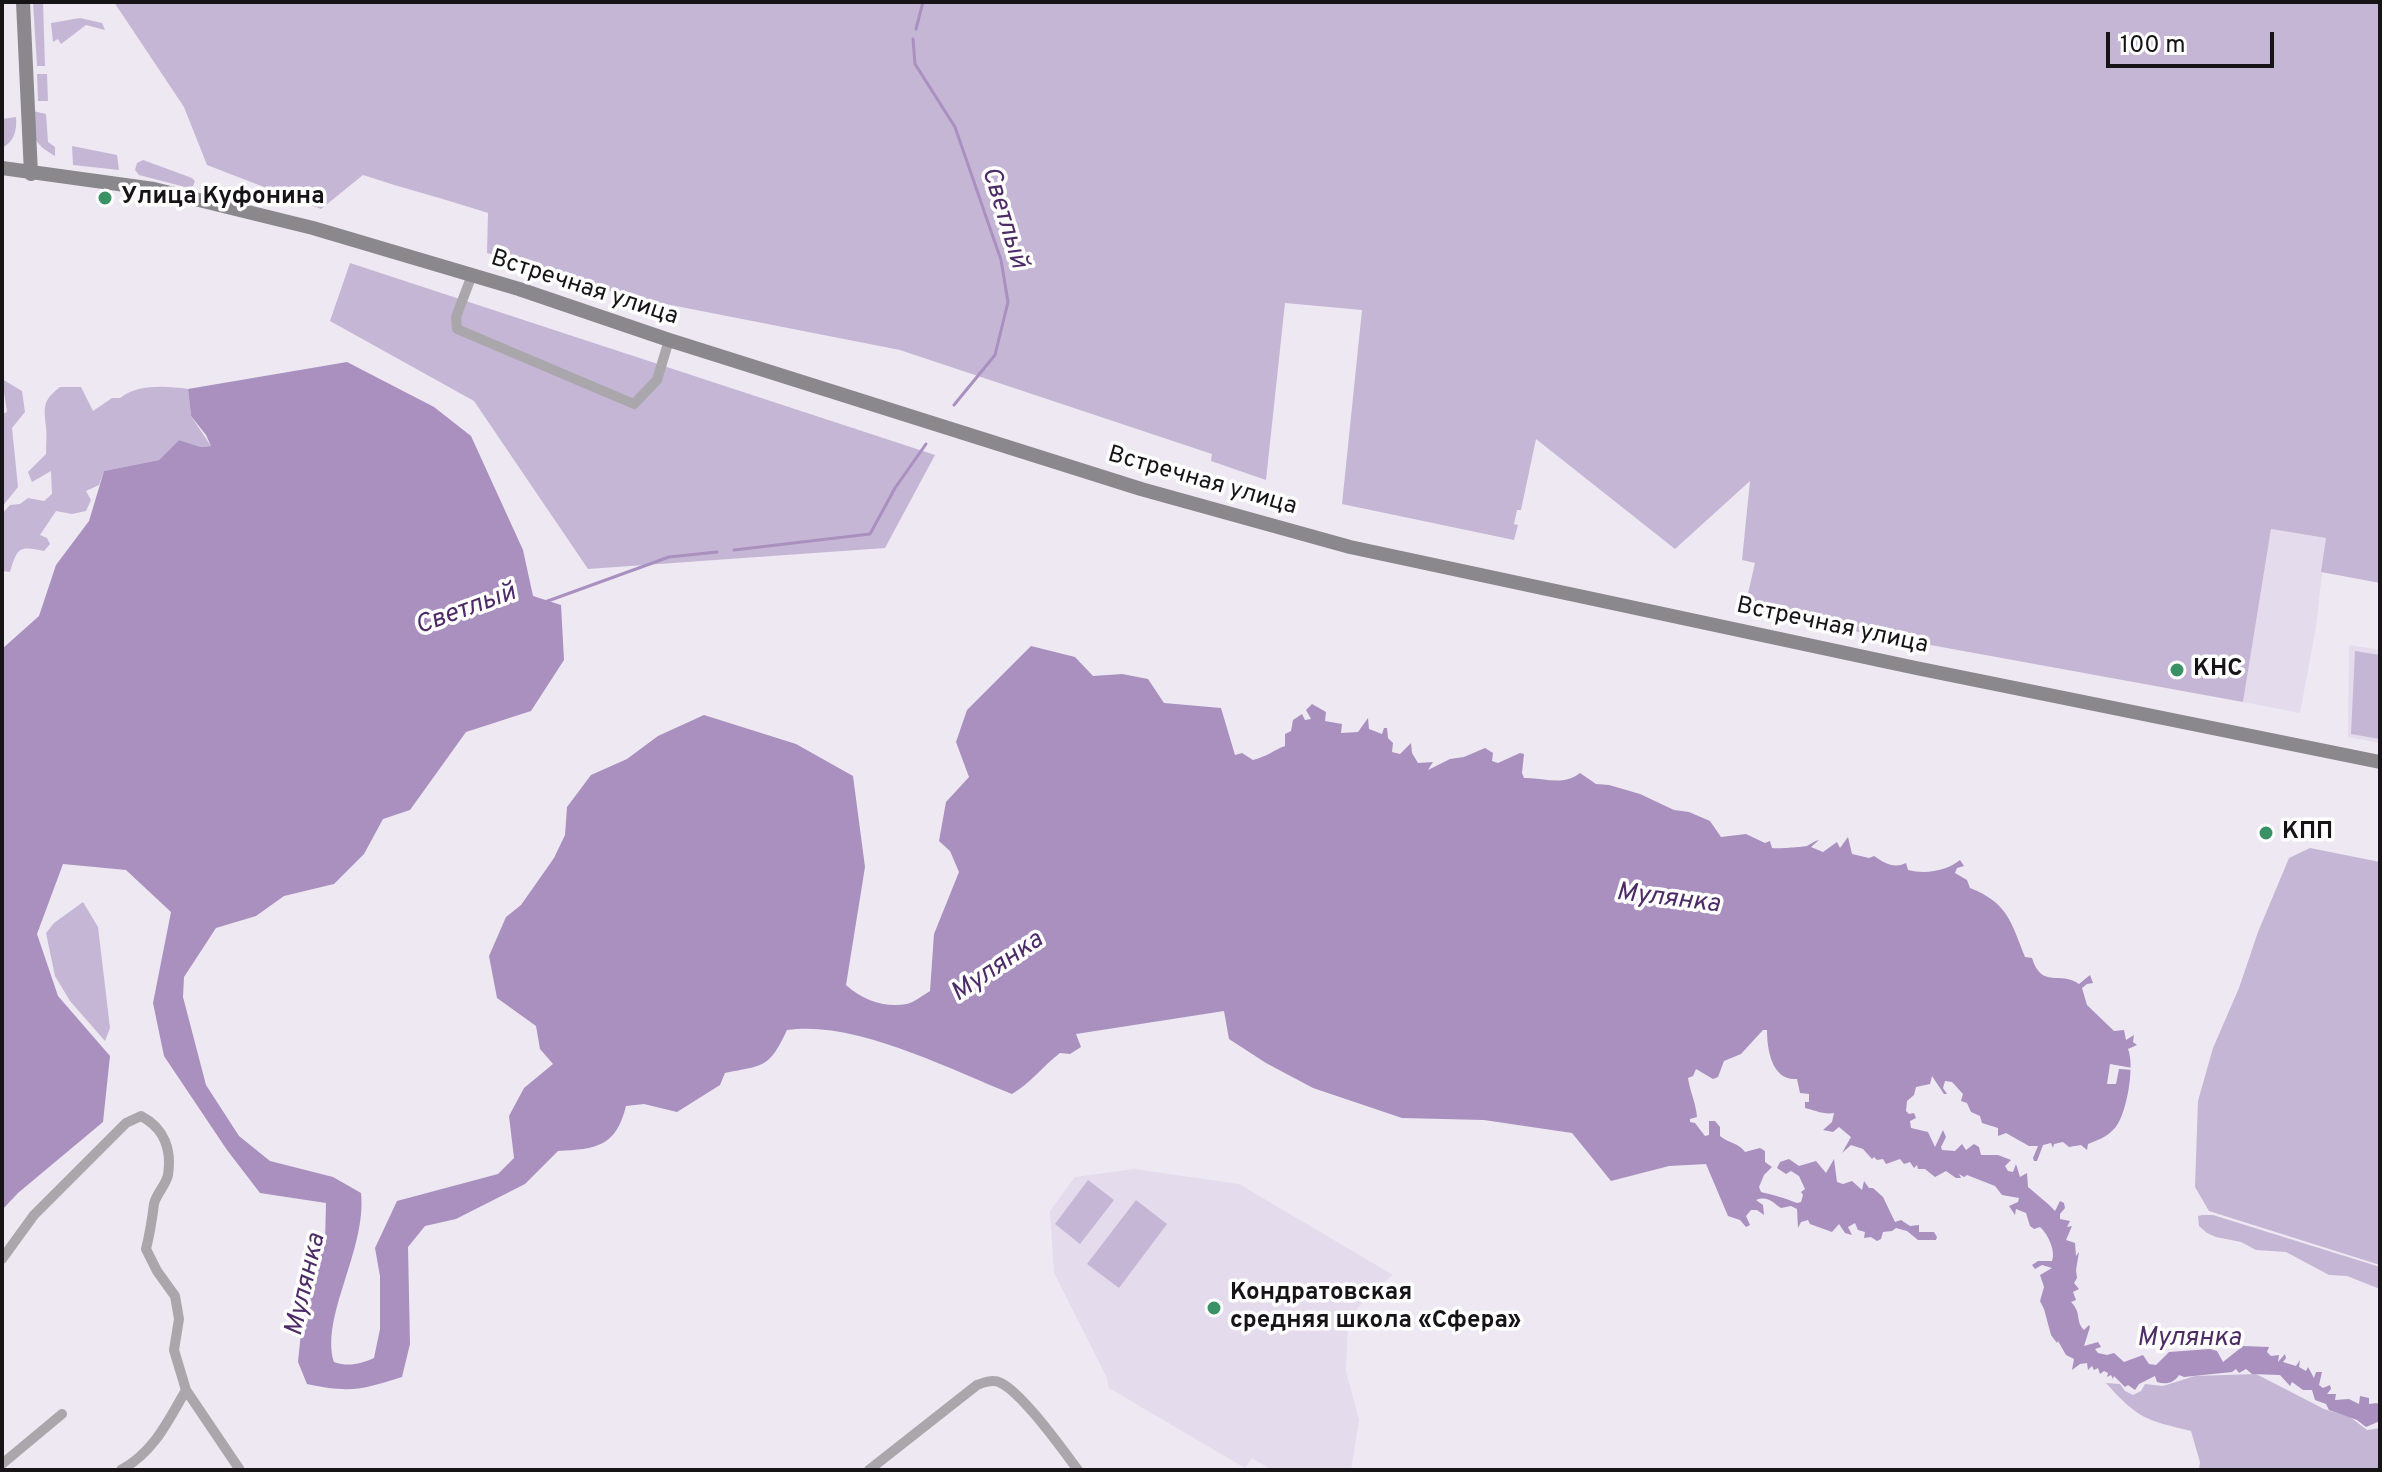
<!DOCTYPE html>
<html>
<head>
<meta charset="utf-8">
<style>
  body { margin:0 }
  #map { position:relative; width:2382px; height:1472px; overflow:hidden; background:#ede8f2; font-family:Overpass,sans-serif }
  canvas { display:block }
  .frame { position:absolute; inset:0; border:4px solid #161417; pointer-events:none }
  .scale { position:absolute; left:2106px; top:32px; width:168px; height:36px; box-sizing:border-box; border:4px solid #161417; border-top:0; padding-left:10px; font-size:24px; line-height:28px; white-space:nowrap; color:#161417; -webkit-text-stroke:6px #fff; paint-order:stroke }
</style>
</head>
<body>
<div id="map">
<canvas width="2382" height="1472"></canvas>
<div class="frame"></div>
<div class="scale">100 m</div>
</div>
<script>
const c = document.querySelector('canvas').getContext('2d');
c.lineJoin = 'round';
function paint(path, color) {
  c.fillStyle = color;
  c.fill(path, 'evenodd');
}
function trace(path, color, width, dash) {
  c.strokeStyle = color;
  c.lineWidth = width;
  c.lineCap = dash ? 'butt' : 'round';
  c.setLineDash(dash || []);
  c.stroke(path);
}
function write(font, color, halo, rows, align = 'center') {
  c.font = font + ' Overpass,sans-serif';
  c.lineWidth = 7;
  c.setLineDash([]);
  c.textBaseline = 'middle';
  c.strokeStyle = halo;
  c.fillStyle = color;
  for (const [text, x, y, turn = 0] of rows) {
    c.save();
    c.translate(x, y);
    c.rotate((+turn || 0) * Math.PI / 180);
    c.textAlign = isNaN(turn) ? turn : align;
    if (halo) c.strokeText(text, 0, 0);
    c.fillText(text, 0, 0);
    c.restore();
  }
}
const built = new Path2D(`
  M 2271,529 L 2326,538 L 2316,627 L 2300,713 L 2243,702 Z
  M 2349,645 L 2380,650 L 2380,743 L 2348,737 Z
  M 1134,1169 L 1239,1184 L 1393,1275 L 1367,1296 L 1348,1321 L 1346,1371 L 1359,1420 L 1351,1470 L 1272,1470 L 1252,1458 L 1245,1468 L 1109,1388 L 1107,1378 L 1054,1273 L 1050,1211 L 1075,1177 Z`);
const green = new Path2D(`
  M 33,2 L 43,2 L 45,66 L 37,66 Z
  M 114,2 L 2380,2 L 2380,583 L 2321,572 L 2326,538 L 2271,529 L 2243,702 L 1744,611 L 1755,563 L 1742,560 L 1750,481 L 1675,549 L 1536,439 L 1521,510 L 1517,510 L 1514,524 L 1518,525 L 1514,540 L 1342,504 L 1362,310 L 1285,303 L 1266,480 L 1211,461 L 1212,454 L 900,350 L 625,296 L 487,253 L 488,213 C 446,199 405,189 363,175 L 321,209 L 207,165 L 184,107 Z
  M 80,18 L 102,23 L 105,30 L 86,25 L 61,44 L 58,39 L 53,42 L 51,23 Z
  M 37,74 L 47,74 L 48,101 L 38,101 Z
  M 33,111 L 46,114 L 48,142 L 55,147 L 55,156 C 31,142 34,137 33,111 Z
  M 16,117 C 17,131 14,142 2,148 L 2,119 Z
  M 72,146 L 117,155 L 119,170 L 73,165 Z
  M 143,160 L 192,178 L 195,181 L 193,186 L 189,188 L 139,175 L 135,170 L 137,163 Z
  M 350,263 L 935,455 L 885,548 L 588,569 L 474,401 L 330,321 Z
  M 2,379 L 22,391 L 25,412 L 12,428 L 18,487 L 2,507 L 2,414 L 7,412 Z
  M 60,387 L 81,387 L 93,411 L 112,398 L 120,398 C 138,384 166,386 188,389 L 191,416 L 211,446 L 201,447 L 179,440 L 159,460 L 104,471 L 99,485 L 86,491 L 91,500 L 86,511 L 72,514 L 56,511 L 40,535 L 47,538 L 50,544 L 44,551 C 18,545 17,549 10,572 L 2,571 L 2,514 L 10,505 L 20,504 L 28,498 L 44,501 L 52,494 L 51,471 L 32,482 L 28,472 L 46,454 C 46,445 47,436 46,427 C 44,407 42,401 60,387 Z
  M 2355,651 L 2380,655 L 2380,739 L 2351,734 Z
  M 2310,848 L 2380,862 L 2380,1265 L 2209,1211 L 2195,1187 L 2198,1101 L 2213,1048 L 2239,988 L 2258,932 L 2289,858 Z
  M 83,902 L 98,927 L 110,1028 L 105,1041 L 70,1001 L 55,976 L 46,933 L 54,923 Z
  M 1088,1180 L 1114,1200 L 1080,1244 L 1055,1224 Z
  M 1136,1200 L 1167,1224 L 1119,1288 L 1087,1264 Z
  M 2202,1215 L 2213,1215 L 2380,1267 L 2380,1289 L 2347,1276 L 2329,1275 L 2286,1252 L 2256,1250 L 2241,1242 L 2216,1237 L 2207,1233 L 2199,1226 L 2198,1216 Z
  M 2256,1374 L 2324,1409 L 2350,1417 L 2367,1430 L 2380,1428 L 2380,1470 L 2199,1470 L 2200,1462 L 2191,1431 C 2146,1420 2138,1419 2106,1383 L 2120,1384 L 2125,1391 L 2133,1395 L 2141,1391 L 2145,1384 L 2163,1386 L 2195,1376 Z`);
const water = new Path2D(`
  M 347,362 L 434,407 L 471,436 L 523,550 L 533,596 L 561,605 L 564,660 L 531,711 L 466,732 L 410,810 L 383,819 L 364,854 L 334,884 L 284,896 L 256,916 L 216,928 L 184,977 L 183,997 L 206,1085 L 239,1136 L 270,1161 L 333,1177 L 361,1193 C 367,1249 320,1317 334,1362 C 349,1367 360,1364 374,1358 L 380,1329 L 380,1276 L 375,1248 L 397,1201 L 498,1174 L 514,1158 L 509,1116 L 524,1088 L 553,1064 L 540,1049 L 536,1026 L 497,998 L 489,956 L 506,917 L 521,905 L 554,858 L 565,835 L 567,807 L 591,775 L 627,759 L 658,736 L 704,715 L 796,744 L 853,776 L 865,867 L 846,985 C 862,1000 885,1008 907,1004 C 915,1002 923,995 930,991 L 934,934 L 959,872 L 950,851 L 939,841 L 946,802 L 969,777 L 956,742 L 967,710 L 1031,646 L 1075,657 L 1093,676 L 1122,674 L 1148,679 L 1164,703 L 1221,708 L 1235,755 L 1242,753 L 1253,760 C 1268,756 1272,751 1285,746 L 1285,734 L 1291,731 L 1293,720 L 1302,714 L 1305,720 L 1311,719 L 1306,710 L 1312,704 L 1326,712 L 1325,721 L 1342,724 L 1341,733 L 1358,732 L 1368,718 L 1369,729 L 1382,734 L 1384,728 L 1387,728 L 1388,738 L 1393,743 L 1392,752 L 1400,754 L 1411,743 L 1412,753 L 1418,763 L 1433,762 L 1428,770 L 1450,759 L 1464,757 L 1485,748 L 1493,753 L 1492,761 L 1498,763 L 1520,753 L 1524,754 L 1522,773 L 1524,778 C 1543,777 1562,787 1580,773 L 1596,784 L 1609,785 L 1640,794 L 1674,810 L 1689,812 L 1710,821 L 1721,837 L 1746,834 L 1765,843 L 1770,841 L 1772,848 C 1776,849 1802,847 1807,846 C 1811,844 1814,841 1819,840 L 1811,847 L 1823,852 L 1837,842 L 1840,848 L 1848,837 L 1852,854 L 1869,858 L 1874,856 C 1884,863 1894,869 1906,863 L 1908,870 C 1927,875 1948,870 1960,860 L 1964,866 L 1957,868 L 1955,873 L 1967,880 L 1970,888 C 2008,903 2011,922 2025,957 L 2032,958 C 2042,990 2060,970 2079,984 L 2090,975 L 2093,983 L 2087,984 L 2082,988 L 2087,1005 L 2114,1031 L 2124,1030 L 2126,1040 L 2134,1035 L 2133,1042 L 2137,1045 L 2128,1049 C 2135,1065 2127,1114 2115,1128 C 2107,1137 2098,1140 2088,1144 L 2087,1150 L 2081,1145 L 2069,1147 L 2063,1142 L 2054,1144 L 2053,1148 L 2051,1143 L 2043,1145 L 2037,1161 L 2034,1161 L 2033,1158 L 2038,1146 L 2029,1146 L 2006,1133 L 1998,1136 L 1998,1128 L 1982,1123 L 1980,1116 L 1971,1112 L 1967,1103 L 1961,1101 L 1963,1094 L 1952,1082 L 1945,1081 L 1943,1088 L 1947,1094 L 1944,1094 L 1932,1076 L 1930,1084 L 1916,1087 L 1914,1095 L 1907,1101 L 1906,1111 L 1909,1114 L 1914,1113 L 1916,1118 L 1910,1121 L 1911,1128 L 1928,1132 L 1935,1147 L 1943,1130 L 1946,1137 L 1941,1147 L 1942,1150 L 1955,1151 L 1962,1144 L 1966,1150 L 1974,1144 L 1979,1147 L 1981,1155 L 1998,1155 L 2011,1160 L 2005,1166 L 2008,1171 L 2013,1172 L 2016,1164 L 2020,1177 L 2027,1173 L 2028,1187 C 2037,1195 2047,1202 2055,1211 L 2060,1201 L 2064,1203 L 2065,1208 L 2060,1214 L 2060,1219 L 2070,1221 L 2067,1227 L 2072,1226 L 2066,1240 L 2075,1243 L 2076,1256 L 2079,1252 L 2076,1270 L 2077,1278 L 2074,1283 L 2079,1289 L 2073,1292 L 2076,1300 L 2071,1302 C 2082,1313 2075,1321 2084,1330 L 2089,1325 L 2090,1327 L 2084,1346 L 2098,1342 L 2101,1347 L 2095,1349 L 2098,1353 L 2107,1355 L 2114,1353 L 2124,1362 L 2143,1355 L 2149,1364 L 2156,1365 L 2169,1352 L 2210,1349 L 2217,1351 L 2223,1362 L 2243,1346 L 2269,1347 L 2267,1352 L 2271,1356 L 2279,1355 L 2278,1362 L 2285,1354 L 2286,1358 L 2283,1362 L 2296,1366 L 2300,1360 L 2299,1367 L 2306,1371 L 2308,1367 L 2314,1378 L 2316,1372 L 2322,1372 L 2319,1385 L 2323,1388 L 2330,1385 L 2331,1389 L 2327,1394 L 2336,1394 L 2335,1400 L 2349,1399 L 2359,1404 L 2360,1396 L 2369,1398 L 2369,1404 L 2377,1403 L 2380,1406 L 2380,1421 L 2366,1427 L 2357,1420 L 2329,1410 L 2326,1404 L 2315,1400 L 2312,1390 L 2303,1390 L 2292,1382 L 2290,1386 L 2280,1375 L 2252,1374 L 2246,1369 L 2239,1373 L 2236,1369 L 2232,1372 L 2184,1377 L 2179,1375 C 2174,1383 2166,1385 2157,1382 L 2155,1376 L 2139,1384 L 2135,1390 L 2128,1385 L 2125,1387 L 2114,1376 L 2113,1379 L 2111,1375 L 2107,1377 L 2108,1373 L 2104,1371 L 2100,1374 L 2098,1368 L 2094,1370 L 2092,1366 L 2088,1370 L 2087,1363 L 2080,1364 L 2072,1370 L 2074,1359 L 2066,1355 L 2058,1341 L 2057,1343 L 2051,1335 L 2044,1309 L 2040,1301 L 2044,1287 L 2040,1275 L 2052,1268 L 2042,1265 L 2035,1269 L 2032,1265 L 2038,1261 L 2052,1261 C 2056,1251 2048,1234 2040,1227 L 2034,1229 L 2030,1226 L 2026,1213 L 2016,1209 L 2015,1215 L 2009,1206 L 2018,1202 L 2019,1198 L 2002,1195 L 1995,1186 L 1967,1175 L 1964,1177 L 1959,1174 L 1961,1178 L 1956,1178 L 1946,1171 L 1935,1177 L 1925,1169 L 1918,1169 L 1917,1165 L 1914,1168 L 1910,1162 L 1904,1164 L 1900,1159 L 1886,1164 L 1883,1159 L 1877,1160 L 1874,1157 L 1872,1159 L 1863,1149 L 1851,1145 L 1842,1153 L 1851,1137 L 1839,1127 L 1833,1132 L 1823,1130 L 1832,1122 L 1834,1113 C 1824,1115 1814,1110 1805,1108 L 1805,1102 L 1809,1102 L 1809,1094 L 1800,1093 L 1797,1079 C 1772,1081 1767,1050 1767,1030 L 1763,1030 L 1741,1054 L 1724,1061 L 1718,1077 L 1713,1079 L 1696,1069 L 1693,1076 L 1688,1078 C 1690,1092 1696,1103 1697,1117 L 1690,1119 L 1690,1122 L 1695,1123 L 1705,1136 L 1709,1135 L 1709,1121 L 1715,1121 L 1720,1127 L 1720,1136 C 1728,1143 1739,1143 1745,1152 L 1760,1148 L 1765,1151 L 1765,1162 L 1772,1167 L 1764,1175 L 1759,1187 L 1761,1192 C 1774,1195 1784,1198 1797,1203 L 1801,1202 L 1803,1195 L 1801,1192 L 1805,1189 L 1799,1176 L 1791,1171 L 1786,1174 L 1777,1168 L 1780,1162 L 1789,1159 L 1799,1166 L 1816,1161 L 1826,1173 L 1834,1159 L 1837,1182 L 1843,1184 L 1852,1181 L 1862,1190 L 1864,1181 L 1869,1188 L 1873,1188 L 1883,1197 L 1895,1222 L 1901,1220 L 1910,1226 L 1919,1225 L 1919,1232 L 1934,1232 L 1937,1237 L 1936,1240 L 1918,1240 L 1907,1231 L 1896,1228 L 1892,1231 L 1883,1232 L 1881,1239 L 1877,1241 L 1871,1237 L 1864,1238 L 1865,1232 L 1858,1230 L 1855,1223 L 1848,1227 L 1852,1235 L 1845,1233 L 1839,1224 L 1832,1232 L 1810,1224 L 1808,1220 L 1801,1222 L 1798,1228 L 1797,1209 L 1791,1206 L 1781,1208 C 1773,1203 1768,1195 1756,1200 L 1763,1205 L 1764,1215 L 1757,1210 L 1751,1210 L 1746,1216 L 1750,1225 L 1746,1227 L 1740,1220 L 1728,1216 L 1706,1164 L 1669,1166 L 1611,1181 L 1572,1133 L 1484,1120 L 1402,1118 L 1313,1088 L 1266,1063 L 1229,1039 L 1224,1011 L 1076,1034 L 1081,1047 L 1070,1054 L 1060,1053 C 1043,1066 1031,1083 1012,1094 C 949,1069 855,1020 787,1030 C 769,1068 765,1065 725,1073 L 720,1085 L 677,1112 L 644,1104 L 626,1106 C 616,1147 596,1149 558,1151 L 525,1184 L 456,1219 L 425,1226 L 408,1247 L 410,1344 L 402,1377 C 361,1390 350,1393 307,1384 L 298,1362 L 301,1332 L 309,1284 L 325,1243 L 326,1203 L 260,1193 L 227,1150 L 164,1056 L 153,1003 L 171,912 L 126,870 L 63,864 L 37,934 L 58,996 L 110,1056 L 103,1122 L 18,1193 L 2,1210 L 2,649 L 39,616 L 56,565 L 89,521 L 104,471 L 159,460 L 179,440 L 201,447 L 211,446 L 206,435 L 191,416 L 188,389 Z`);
const pier = new Path2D(`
  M 2110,1064 L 2133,1068 L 2133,1070 L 2119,1069 L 2116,1084 L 2107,1084 Z`);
const stream = new Path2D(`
  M 916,29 L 923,2
  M 913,39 L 915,64 L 955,127 L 1001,260 L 1008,302 L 995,355 L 954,405
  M 734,550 L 870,534 L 895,488 L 926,444
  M 545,602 L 669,557 L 717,552`);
const minor = new Path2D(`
  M 472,275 L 456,317 L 457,329 L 634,404 L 657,380 L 669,340
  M 2,1259 L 34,1215 L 126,1123 L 141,1116 C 164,1128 172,1149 168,1175 C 166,1185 156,1194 154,1204 C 152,1220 150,1233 146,1249 L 157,1271 L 175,1296 L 179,1319 L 174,1350 L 186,1390 L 240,1470
  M 2,1464 L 62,1414
  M 121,1470 C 154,1452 168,1421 186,1390
  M 869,1470 L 977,1385 C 985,1382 993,1379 1001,1383 C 1023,1394 1062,1449 1078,1470`);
const secondary = new Path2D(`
  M 23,2 L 31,174
  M 2,168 L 154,189 L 313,228 L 519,289 L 669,340 L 1141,489 L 1350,547 L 1916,668 L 2380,762`);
const markers = [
  [105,198,8,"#399165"],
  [2177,670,8,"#399165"],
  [2266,833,8,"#399165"],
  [1214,1308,8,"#399165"]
];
const poiNames = [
  ["Улица Куфонина",121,198],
  ["КНС",2193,670],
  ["КПП",2282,833],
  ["Кондратовская",1230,1294],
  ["средняя школа «Сфера»",1230,1322]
];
const streetNames = [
  ["Встречная улица",584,289,18],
  ["Встречная улица",1202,482,16],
  ["Встречная улица",1832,627,12]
];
const waterNames = [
  ["Светлый",1003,218,73],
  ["Светлый",466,611,-20],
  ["Мулянка",1668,900,7],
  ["Мулянка",998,968,-34],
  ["Мулянка",307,1285,-77],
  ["Мулянка",2189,1340]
];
paint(built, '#e4dbec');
paint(green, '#c6b6d5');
paint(water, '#a990bf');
paint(pier, '#ede8f2');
trace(stream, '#a990bf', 3);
trace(minor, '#aaa7ac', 10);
trace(secondary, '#8a878d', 14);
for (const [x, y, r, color] of markers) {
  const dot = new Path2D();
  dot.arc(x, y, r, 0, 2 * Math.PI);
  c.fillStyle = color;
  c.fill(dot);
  trace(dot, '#fff', 3);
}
write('bold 24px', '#161417', '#fff', poiNames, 'left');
write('24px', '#161417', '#fff', streetNames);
write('italic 26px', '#4d2b66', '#fff', waterNames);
</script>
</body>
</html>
